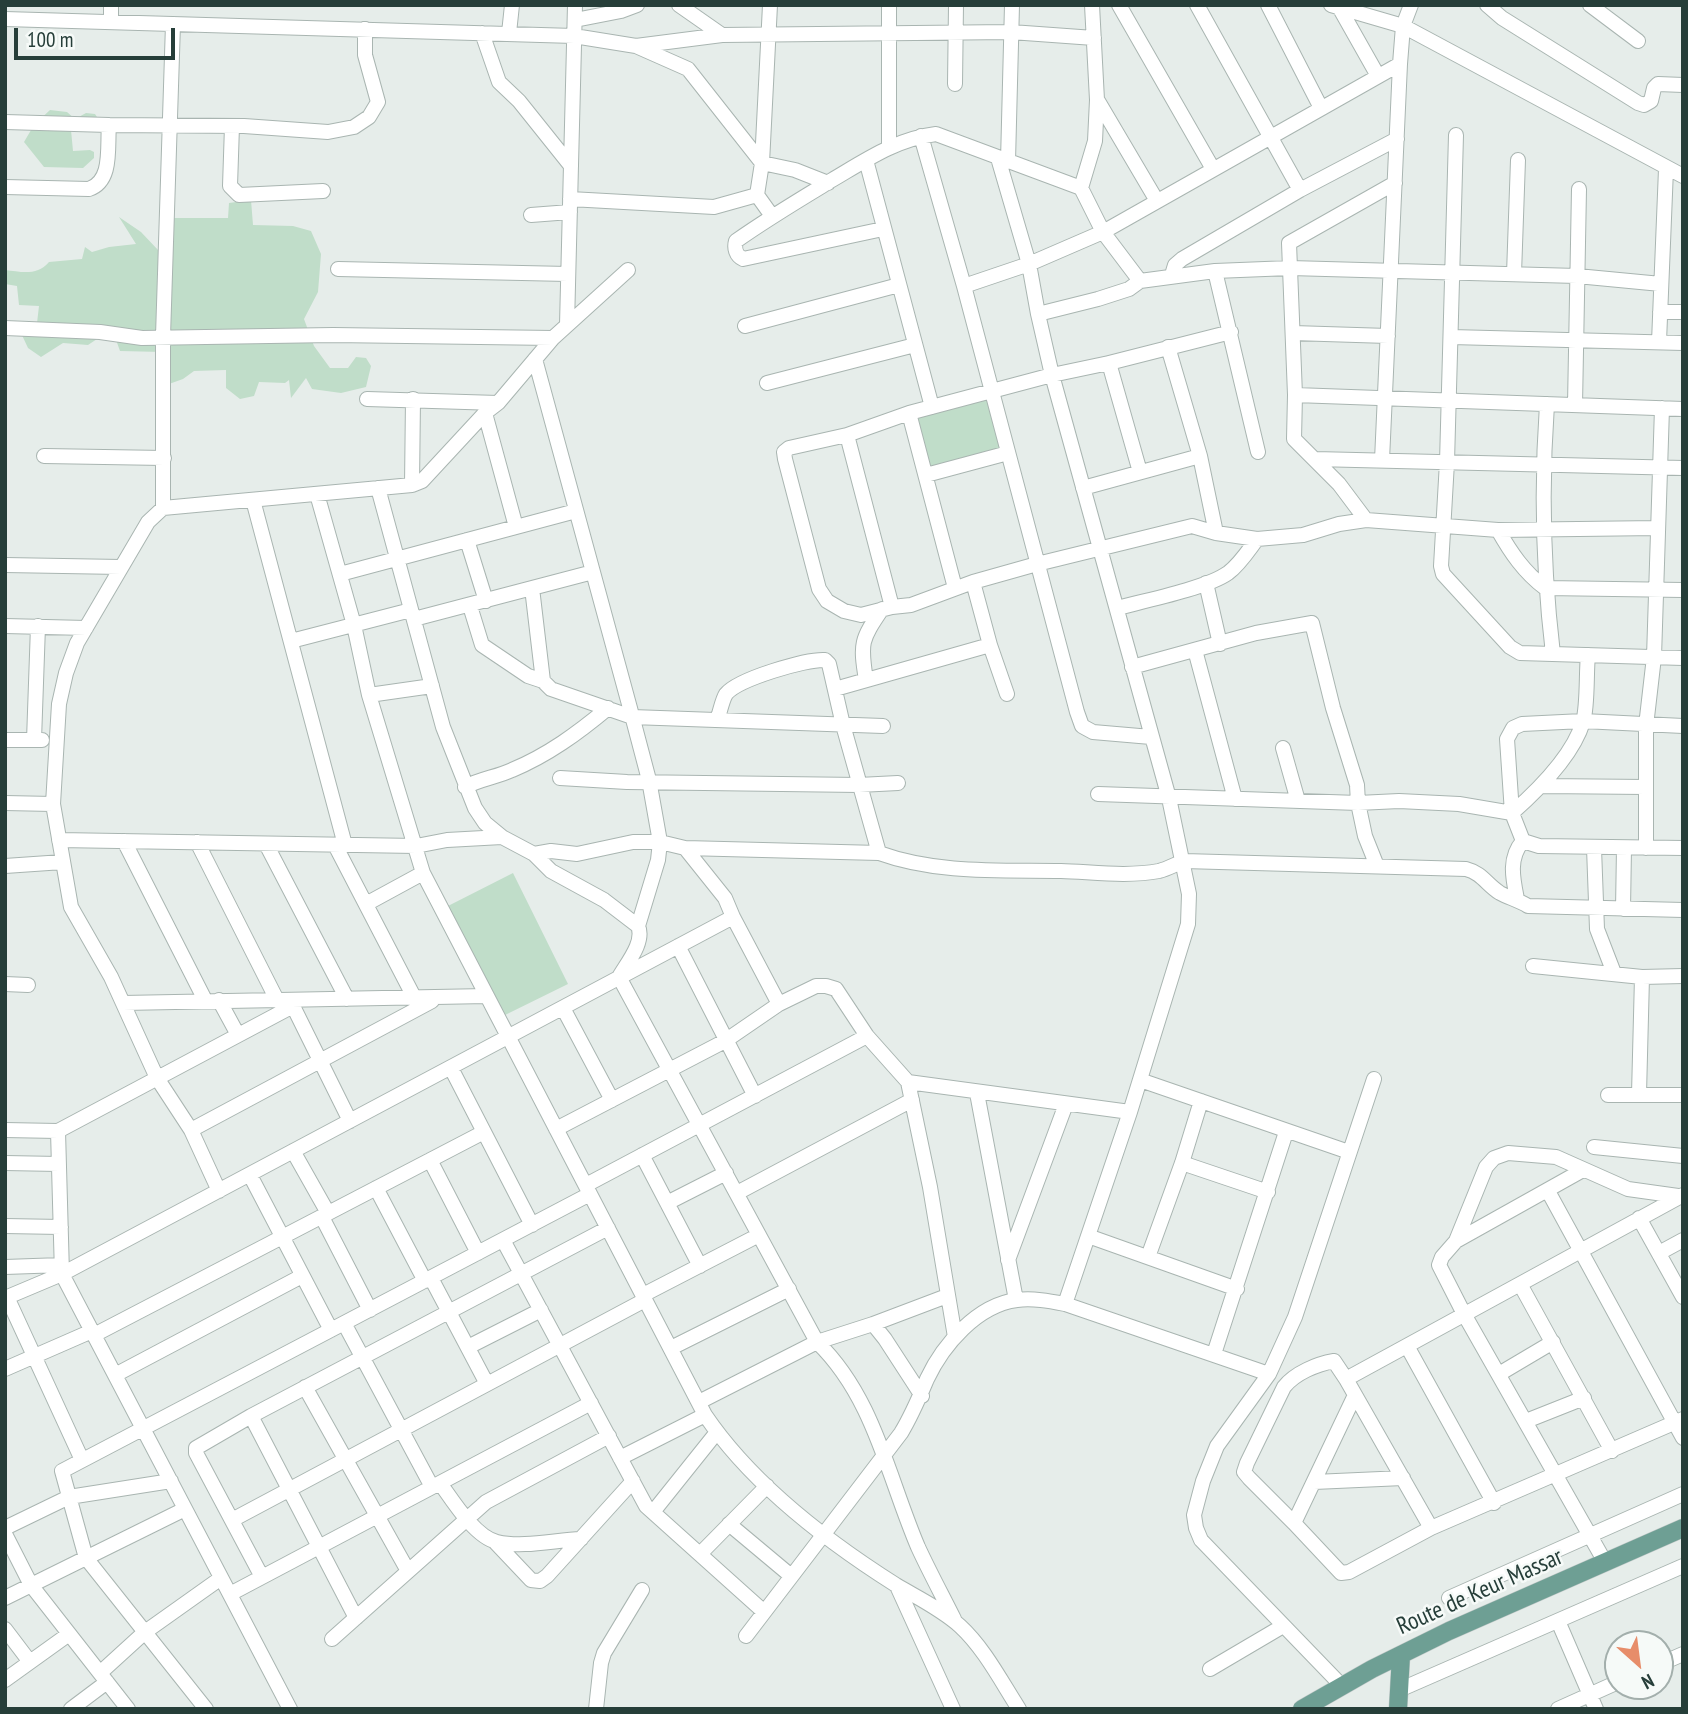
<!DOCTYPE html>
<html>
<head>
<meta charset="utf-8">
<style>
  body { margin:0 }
  #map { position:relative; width:1688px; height:1714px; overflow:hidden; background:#e6edea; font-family:"PT Sans Narrow",sans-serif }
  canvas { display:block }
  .frame { position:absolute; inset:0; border:7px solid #263e39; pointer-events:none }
  .north { position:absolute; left:1604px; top:1630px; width:70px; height:70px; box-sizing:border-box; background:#f6faf8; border:2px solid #a3afac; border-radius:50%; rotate:152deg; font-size:19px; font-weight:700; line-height:28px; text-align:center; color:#263e39 }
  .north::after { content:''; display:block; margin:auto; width:24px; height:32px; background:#e78d6a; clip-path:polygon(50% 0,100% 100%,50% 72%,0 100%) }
  .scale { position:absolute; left:14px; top:28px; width:161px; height:32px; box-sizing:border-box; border:4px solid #263e39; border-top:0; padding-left:9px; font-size:21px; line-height:24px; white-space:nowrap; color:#263e39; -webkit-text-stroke:5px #f6faf8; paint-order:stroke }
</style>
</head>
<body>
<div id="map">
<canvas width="1688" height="1714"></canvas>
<div class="frame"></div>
<div class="north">N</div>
<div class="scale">100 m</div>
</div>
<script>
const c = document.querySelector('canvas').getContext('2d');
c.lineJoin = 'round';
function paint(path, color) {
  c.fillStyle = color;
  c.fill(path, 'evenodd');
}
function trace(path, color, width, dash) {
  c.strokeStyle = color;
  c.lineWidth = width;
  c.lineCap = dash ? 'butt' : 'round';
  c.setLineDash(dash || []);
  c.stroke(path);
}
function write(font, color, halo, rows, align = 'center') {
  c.font = font + ' "PT Sans Narrow",sans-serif';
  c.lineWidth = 5;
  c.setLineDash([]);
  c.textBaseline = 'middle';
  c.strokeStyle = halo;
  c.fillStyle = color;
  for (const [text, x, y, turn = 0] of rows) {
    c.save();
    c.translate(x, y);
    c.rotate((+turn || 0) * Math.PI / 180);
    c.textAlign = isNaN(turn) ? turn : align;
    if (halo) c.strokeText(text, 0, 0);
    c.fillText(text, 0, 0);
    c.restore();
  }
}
const green = new Path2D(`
  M 50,110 L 67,112 L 75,119 L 86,113 L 95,114 L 101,123 L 71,130 L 73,151 L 90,150 L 94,152 L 94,158 L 83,168 L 44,167 L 24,142 L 34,125 Z
  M 251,200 L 253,225 L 293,226 L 311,231 L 321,254 L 318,292 L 304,319 L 314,346 L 330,368 L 348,368 L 356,357 L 366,358 L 371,366 L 366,387 L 341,393 L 312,389 L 306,378 L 291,398 L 289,380 L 285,383 L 259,382 L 254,396 L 240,399 L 226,388 L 226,370 L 194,371 L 183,379 L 169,384 L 162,352 L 120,351 L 115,337 L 100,337 L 88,345 L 63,343 L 41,357 L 28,348 L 21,333 L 37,323 L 39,306 L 19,305 L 17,286 L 5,284 L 5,270 C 22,272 37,276 49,262 L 82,259 L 85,247 L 92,252 L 109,247 L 136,244 L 119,217 L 141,232 L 159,251 L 174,218 L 228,218 L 229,203 Z
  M 990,398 L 1004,449 L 925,471 L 911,420 Z
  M 513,873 L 568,984 L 501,1017 L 446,907 Z`);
const minor = new Path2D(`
  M 679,5 L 722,35
  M 770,5 L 762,163 L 757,195 L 772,216
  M 889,5 L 889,146
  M 1092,5 L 1097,100 L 1095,141 L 1081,188 L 1103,232 L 1140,281
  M 1119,5 L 1213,169
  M 1197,5 L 1300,190
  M 1268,5 L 1321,108
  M 1331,5 L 1403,26 L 1683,176
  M 1487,5 L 1502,18 L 1638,103 L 1644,105 L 1651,101 L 1654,88 L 1658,84 L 1683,85
  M 1590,5 L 1638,41
  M 1339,7 L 1378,76
  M 5,19 L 574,36 L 636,46 L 722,35 L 1011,32 L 1094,38
  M 575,20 L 621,11 L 637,5
  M 111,22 L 111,5
  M 482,33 L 499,82 L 519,101 L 571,166
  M 509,33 L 512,5
  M 636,46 L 688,69 L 762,163 L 795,170 L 828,183
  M 955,84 L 956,5
  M 1098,101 L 1157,201
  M 5,122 L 109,125
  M 232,126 L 230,186 L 239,195 L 323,191
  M 1456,135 L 1447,462 L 1441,566 L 1443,574 L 1510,647 L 1520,653 L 1683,658
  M 921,136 L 964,286 L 1077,712 L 1082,726 L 1093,732 L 1151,737
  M 998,158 L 1029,264 L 1038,314 L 1052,375 L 1169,798 L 1189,894 L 1188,924 L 1130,1112 L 1065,1304
  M 866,160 L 932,407
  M 1008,161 L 1012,5
  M 5,187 L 89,189 C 113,181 107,147 109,125 L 244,126 L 328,132 L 354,127 L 369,117 L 378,102 L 365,55 L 365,29
  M 570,199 L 714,207 L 757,195
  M 531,215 L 570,212
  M 883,229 L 743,259 C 736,256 734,248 736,241 C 767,219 799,200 832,180 C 866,160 896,139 936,134 L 1081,188
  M 338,269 L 568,274
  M 1215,271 L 1258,452
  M 1514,274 L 1518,160
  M 1172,275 L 1175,265 L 1182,259 L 1300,190 L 1397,139
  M 964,286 L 1029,264 L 1103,232 L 1400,64
  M 1660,312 L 1683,312
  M 1038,314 L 1098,299 L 1129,289 L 1140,281 L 1215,271 L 1290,268 L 1577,276 L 1661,284
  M 567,325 L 575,5
  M 745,326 L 899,285
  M 5,328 L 100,332 L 142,338 L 333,335 L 553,338
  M 1231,332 L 1109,363 L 1052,375 L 909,413 L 847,435 L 789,448 L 784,452 L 785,459 L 819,589 L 827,601 L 844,611 L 861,615 L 892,607 L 911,605 L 973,582 L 1037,564 L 1192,526 L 1216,533 L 1257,539 L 1303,535 L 1339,524 L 1366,520 L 1498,530 L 1658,528
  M 1293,333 L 1388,336
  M 1451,337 L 1683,343
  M 1659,342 L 1666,169
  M 1168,347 L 1200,456 L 1216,533
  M 535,359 L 630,708 L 649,780 L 660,842 L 658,860 L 638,926
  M 1109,363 L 1140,472
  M 767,383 L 915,345
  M 1295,395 L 1683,409
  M 367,399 L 498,403
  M 1547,404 C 1541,488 1543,570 1553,654
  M 1575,405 L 1579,189
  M 485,413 L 516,527
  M 909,413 L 955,588
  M 847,435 L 892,607
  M 44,456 L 164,458
  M 1315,459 L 1683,468
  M 1382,460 L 1400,64 L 1403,26 L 1411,5
  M 926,475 L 1008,453
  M 412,485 L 413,399
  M 378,488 L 443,727 L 475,808 L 485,823 L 502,837 L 534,854 L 551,871 L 604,900 L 638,926 C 645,942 627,963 619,977 L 817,1342 C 874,1397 888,1477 918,1547 C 929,1571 942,1595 954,1619
  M 1083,488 L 1200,456
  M 317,494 L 354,625 L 369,695 L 423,873 L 705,1415 C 751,1483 828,1542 896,1585 C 918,1598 941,1609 960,1626 C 984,1648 1001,1681 1019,1709
  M 253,500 L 345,845
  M 163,508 L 163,336 L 173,24
  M 1366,520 L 1339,484 L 1294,439 L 1295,395 L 1289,243 L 1395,183
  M 1498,530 C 1511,553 1524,572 1545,588 L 1683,590
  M 467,540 L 486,601
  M 5,565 L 121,567
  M 340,574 L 576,511
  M 973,582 L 990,645 L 1007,694
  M 1206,583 L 1220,644
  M 532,588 L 543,681
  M 470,606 L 482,645 L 528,676 L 543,681 L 551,689 L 632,717 L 883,726
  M 1117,608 C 1144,601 1207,588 1228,573 C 1240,564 1248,551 1257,539
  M 414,619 L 593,572
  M 5,626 L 86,628
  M 291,641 L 411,610
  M 1195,650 L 1235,799
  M 1132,667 L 1256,633 L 1312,623 L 1333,708 L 1357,785 L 1358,803 L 1365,836 L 1377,866
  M 866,680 C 860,643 861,640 882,609
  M 835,689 L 990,645
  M 369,695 L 432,686
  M 717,720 C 720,713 722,700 726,694 C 738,679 806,659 825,660 L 829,664 L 843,725 L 879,853
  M 5,740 L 42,740
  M 34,740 L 38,626
  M 1283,748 L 1298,801
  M 560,778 L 627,782 L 859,785 L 898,783
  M 1542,786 L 1646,787
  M 465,787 C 480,779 497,777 512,770 C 548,755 578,733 608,708
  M 1098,794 L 1358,803 L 1399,801 L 1459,804 L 1512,813 L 1523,841 L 1539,846 L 1683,848
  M 5,803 L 53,804
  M 1512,813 L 1507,739 L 1513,728 L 1522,724 L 1583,721 L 1683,726
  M 1512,813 C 1537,791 1573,755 1583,722 C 1588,705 1586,673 1588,655
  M 59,840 L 416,846 L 447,840 L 502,837
  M 124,841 L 205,1000
  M 197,842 L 277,1000
  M 266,844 L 347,999
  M 335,845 L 415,999
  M 685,848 L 725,898 L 733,917 L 779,1004
  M 1594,848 L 1597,929 L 1614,973
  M 1646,848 L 1646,726 L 1654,657 L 1662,408
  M 534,854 L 551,851 L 577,854 L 633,842 L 660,842 L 685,848 L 879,853 C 937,874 1000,870 1061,871 C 1093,872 1127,877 1159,871 C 1167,869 1176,864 1184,861 L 1466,869 C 1482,873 1487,885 1500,893 C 1509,898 1519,900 1528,906 L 1683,910
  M 5,866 L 63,862
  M 1517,899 C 1513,879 1508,858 1523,841
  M 366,904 L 423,873
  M 1623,909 L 1624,848
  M 678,946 L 755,1096
  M 1533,966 L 1642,977 L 1683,976
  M 5,984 L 28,985
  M 219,1000 L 238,1035
  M 293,1000 L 293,1006 L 350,1121
  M 123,1003 L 487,996
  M 563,1008 L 612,1100
  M 451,1068 L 532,1225
  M 1140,1080 L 1349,1152
  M 908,1082 L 1130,1112
  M 977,1093 L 1016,1300
  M 1639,1094 L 1642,977
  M 1608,1095 L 1683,1095
  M 556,1129 L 725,1041 L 779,1004 L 816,986 L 826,986 L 836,989 L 867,1036 L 908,1082 L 930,1187 L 955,1337
  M 5,1130 L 58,1131 L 293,1006
  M 191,1130 L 432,1001
  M 58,1131 L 62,1274 L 290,1709
  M 1594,1147 L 1683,1156
  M 293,1151 L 328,1213
  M 642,1155 L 700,1266
  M 430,1160 L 478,1253
  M 5,1163 L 59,1164
  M 1182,1163 L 1268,1192
  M 250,1175 L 331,1330
  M 586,1185 L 867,1036
  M 376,1188 L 425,1281
  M 219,1191 L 191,1130 L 157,1078 L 111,977 L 71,907 L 53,804 L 59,704 L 66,673 L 77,643 L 148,522 L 163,508 L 412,485 L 422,481 L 485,413 L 498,403 L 553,338 L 628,270
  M 1548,1191 L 1683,1438
  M 737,1193 L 912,1100
  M 1683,1195 L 1346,1379 L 1431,1528 L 1683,1419
  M 667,1203 L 726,1173
  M 322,1217 L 370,1310
  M 1639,1218 L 1683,1297
  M 5,1226 L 61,1227
  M 1088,1236 L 1237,1289
  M 503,1240 L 646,1506 L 763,1611
  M 1456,1241 L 1583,1170
  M 1659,1253 L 1683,1240
  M 1148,1257 L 1182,1163 L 1201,1101
  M 1008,1260 L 1066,1104
  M 5,1267 L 62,1265
  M 431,1278 L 487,1384
  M 1520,1284 L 1612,1451
  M 643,1295 L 759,1235
  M 7,1297 L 82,1460
  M 5,1298 L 62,1274 L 733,917
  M 344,1323 L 432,1487
  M 873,1324 L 947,1296
  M 94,1335 L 484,1132
  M 1407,1346 L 1494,1503
  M 468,1347 L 541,1310
  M 671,1348 L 789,1289
  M 1214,1354 L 1286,1132
  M 5,1369 L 92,1331
  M 1499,1374 L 1553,1342
  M 115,1375 L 302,1276
  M 305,1387 L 408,1571
  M 1355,1395 L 1294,1523 L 1341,1573 L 1349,1572 L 1431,1528
  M 699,1402 L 817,1342 L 873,1324 L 885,1339 L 922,1396
  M 251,1416 L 356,1618
  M 1526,1421 L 1584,1398
  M 620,1458 L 705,1415
  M 1314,1482 L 1403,1478
  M 440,1483 C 453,1501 475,1537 497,1542 C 523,1548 555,1540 581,1539
  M 653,1512 L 717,1432
  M 232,1520 L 645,1300
  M 1294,1523 L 1249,1478 L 1244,1472 L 1247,1463 L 1284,1387 C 1295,1373 1317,1364 1334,1361 L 1346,1379
  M 729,1524 L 790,1575
  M 5,1528 L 69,1497 L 171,1481
  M 5,1534 L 31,1585 L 128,1709
  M 495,1542 L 531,1580 L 540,1581 L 547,1576 L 633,1481
  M 700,1554 L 767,1486
  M 1605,1562 L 1464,1314 L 1439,1265 L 1442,1257 L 1456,1241 L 1486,1167 L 1494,1158 L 1508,1153 L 1556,1157 L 1628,1189 L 1678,1196
  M 262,1577 L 196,1453 L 196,1448 L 251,1416 L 608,1228
  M 897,1586 L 953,1709
  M 230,1594 L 591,1403
  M 5,1598 L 185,1509
  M 1449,1598 L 1683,1494
  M 1558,1621 L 1596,1709
  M 5,1629 L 30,1662
  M 746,1636 L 901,1433 C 912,1415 919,1398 927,1379 C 943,1345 977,1305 1017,1300 C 1033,1298 1049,1301 1065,1304 L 1269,1374
  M 332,1639 L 486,1502 L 609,1436
  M 1660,1664 L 1683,1654
  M 1210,1669 L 1283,1626
  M 100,1673 L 145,1632 L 221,1578
  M 5,1680 L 69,1634
  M 1342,1686 L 1201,1540 L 1196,1528 L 1194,1515 L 1203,1481 L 1217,1446 L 1269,1374 L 1295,1317 L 1374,1079
  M 1399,1690 L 1683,1566
  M 71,1709 L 107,1682
  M 206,1709 L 86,1558 L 62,1471 L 590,1194
  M 596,1709 L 601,1663 L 604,1653 L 642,1590
  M 1558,1709 L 1618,1682`);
const major = new Path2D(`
  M 1302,1709 L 1372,1669 L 1449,1631 L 1683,1528
  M 1398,1709 L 1401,1655`);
const streetNames = [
  ["Route de Keur Massar",1480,1592,-24]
];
paint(green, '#c0ddc9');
trace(minor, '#a9b5b1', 16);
trace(major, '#c2c9c8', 19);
trace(minor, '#fff', 14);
trace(major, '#6e9f94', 18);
write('24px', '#263e39', '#f6faf8', streetNames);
</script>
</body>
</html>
